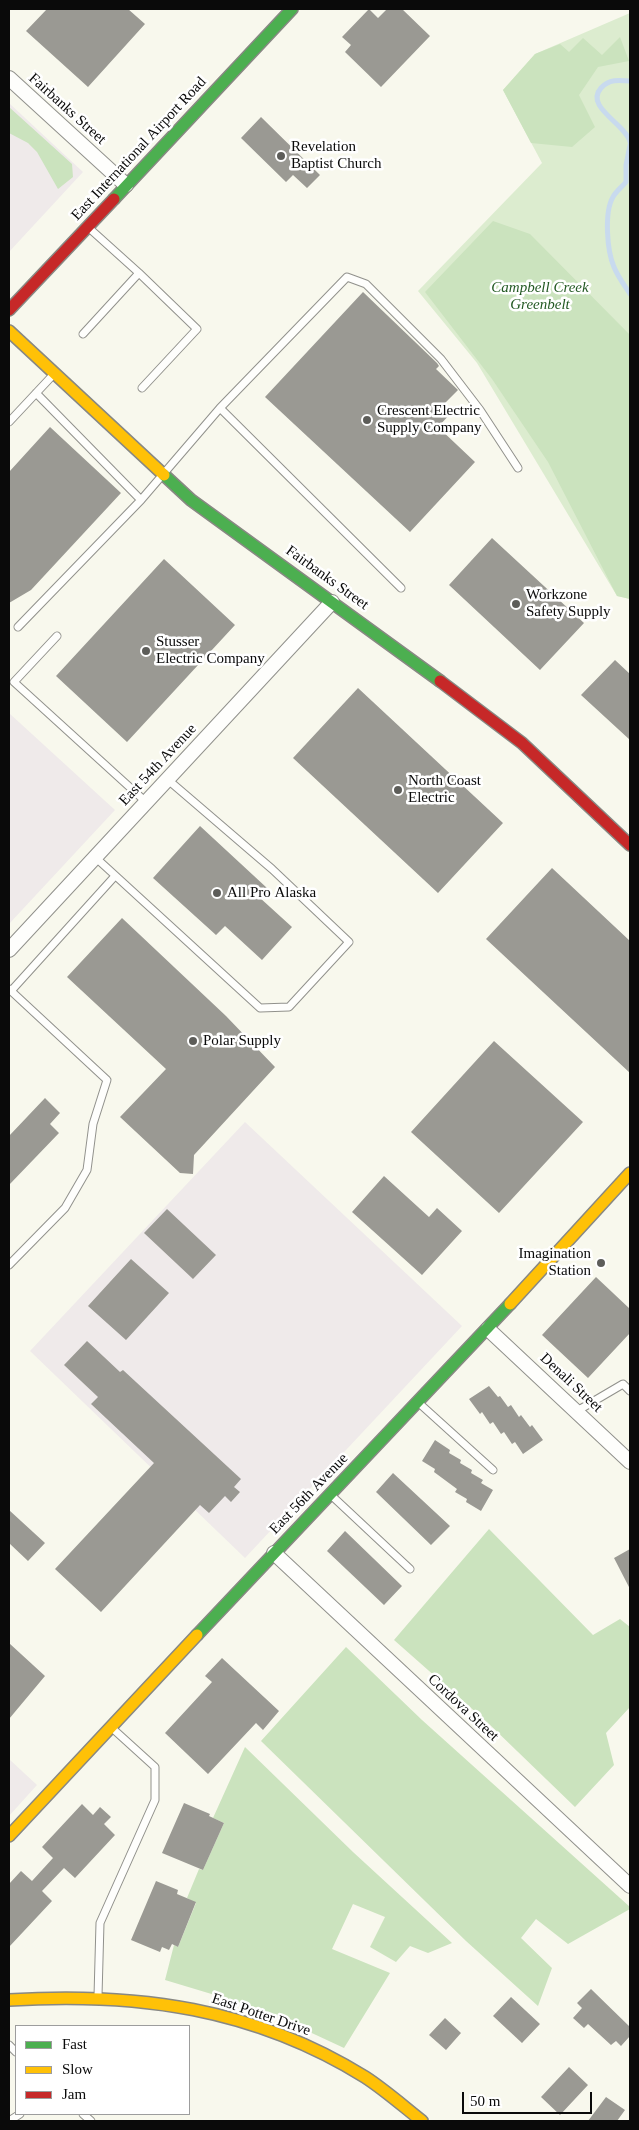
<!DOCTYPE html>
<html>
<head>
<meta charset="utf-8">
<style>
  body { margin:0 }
  #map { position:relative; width:639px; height:2130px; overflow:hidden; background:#f8f8ed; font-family:Georgia,serif }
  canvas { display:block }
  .frame { position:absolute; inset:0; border:10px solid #0a0a0a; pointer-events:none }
  .legend { position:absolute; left:15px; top:2025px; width:175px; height:90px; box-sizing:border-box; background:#fff; border:1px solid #9d9d9d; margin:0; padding:6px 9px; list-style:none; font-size:15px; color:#0a0a0a }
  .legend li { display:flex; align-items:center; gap:10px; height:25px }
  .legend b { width:25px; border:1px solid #9d9d9d }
  .scale { position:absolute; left:462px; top:2092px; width:130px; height:22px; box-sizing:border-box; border:2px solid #0a0a0a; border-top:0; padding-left:6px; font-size:15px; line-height:18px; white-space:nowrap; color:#0a0a0a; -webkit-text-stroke:4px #fff; paint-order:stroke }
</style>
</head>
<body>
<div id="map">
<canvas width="639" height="2130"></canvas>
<div class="frame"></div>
<ul class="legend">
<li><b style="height:6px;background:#4caf50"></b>Fast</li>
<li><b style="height:6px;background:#ffc107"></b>Slow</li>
<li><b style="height:6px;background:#c62828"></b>Jam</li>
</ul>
<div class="scale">50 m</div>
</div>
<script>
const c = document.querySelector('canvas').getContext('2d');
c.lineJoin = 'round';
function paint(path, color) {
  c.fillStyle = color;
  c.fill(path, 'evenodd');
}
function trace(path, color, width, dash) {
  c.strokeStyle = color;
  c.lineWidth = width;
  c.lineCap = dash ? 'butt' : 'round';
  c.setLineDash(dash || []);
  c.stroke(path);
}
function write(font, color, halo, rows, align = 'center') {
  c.font = font + ' Georgia,serif';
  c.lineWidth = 5;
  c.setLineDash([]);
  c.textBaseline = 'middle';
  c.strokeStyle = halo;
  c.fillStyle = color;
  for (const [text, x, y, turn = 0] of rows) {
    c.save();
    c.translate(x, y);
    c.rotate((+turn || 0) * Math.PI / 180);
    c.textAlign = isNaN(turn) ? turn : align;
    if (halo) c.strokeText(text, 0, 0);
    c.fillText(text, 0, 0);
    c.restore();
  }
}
const industrial = new Path2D(`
  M 9,103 L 83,172 L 9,252 Z
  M 9,713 L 115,810 L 9,924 Z
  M 245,1122 L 462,1326 L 245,1558 L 30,1351 Z
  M 9,1759 L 37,1785 L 9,1816 Z`);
const green = new Path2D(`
  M 630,13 L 630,599 L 617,596 L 477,363 L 418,291 L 542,163 L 503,90 L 535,54 Z`);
const forest = new Path2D(`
  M 620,37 L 629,61 L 598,67 L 579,95 L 595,127 L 572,147 L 531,143 L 503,90 L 535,54 L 560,44 L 569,52 L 583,38 L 602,55 Z
  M 9,107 L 72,164 L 73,177 L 58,189 L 37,152 L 28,143 L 9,133 Z
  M 493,221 L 530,234 L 630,335 L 630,599 L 617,596 L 548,462 L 492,379 L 425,292 Z
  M 489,1529 L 593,1635 L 620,1619 L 630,1627 L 630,1707 L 606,1733 L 614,1765 L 575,1807 L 488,1723 L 394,1640 Z
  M 346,1647 L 422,1720 L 630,1907 L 630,1909 L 568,1944 L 536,1919 L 521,1938 L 552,1968 L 538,2006 L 466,1941 L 261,1741 Z
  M 245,1747 L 353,1852 L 452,1943 L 428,1953 L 410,1946 L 396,1962 L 370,1947 L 385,1917 L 353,1904 L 332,1949 L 390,1973 L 344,2048 L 258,2008 L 165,1980 L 174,1945 L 178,1947 L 196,1903 L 187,1898 L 199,1869 L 203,1870 L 224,1823 L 213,1818 Z`);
const stream = new Path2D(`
  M 630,81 C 619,80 609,79 601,88 C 584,107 626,124 630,142
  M 630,145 L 626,165 L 626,182 C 622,187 616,191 613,197 C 604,212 607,251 614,267 C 618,277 625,286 630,294`);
const building = new Path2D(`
  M 47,9 L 128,9 L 145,24 L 88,87 L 26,31 Z
  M 369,9 L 378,18 L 387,9 L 402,9 L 430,36 L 381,87 L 345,52 L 351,45 L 342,37 Z
  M 261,117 L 320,175 L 307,188 L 293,175 L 286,182 L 241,138 Z
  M 363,292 L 437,363 L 439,366 L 436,369 L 458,390 L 444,404 L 452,412 L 438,427 L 475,462 L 410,532 L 265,397 Z
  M 50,427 L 121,493 L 31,590 L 9,603 L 9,472 Z
  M 492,538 L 584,623 L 540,670 L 449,585 Z
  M 164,559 L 235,625 L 127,742 L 56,676 Z
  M 615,660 L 630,674 L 630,740 L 581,695 Z
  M 358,688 L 503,823 L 438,893 L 293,758 Z
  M 200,826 L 267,888 L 259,897 L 292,927 L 262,960 L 225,926 L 216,935 L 153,878 Z
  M 552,868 L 630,941 L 630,1073 L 486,939 Z
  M 122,918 L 226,1016 L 275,1067 L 194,1155 L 193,1174 L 180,1173 L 120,1117 L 166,1069 L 67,977 Z
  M 494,1041 L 583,1122 L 499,1213 L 411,1132 Z
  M 45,1098 L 60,1113 L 50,1124 L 59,1133 L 9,1185 L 9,1136 Z
  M 384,1176 L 429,1217 L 437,1208 L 462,1231 L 422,1275 L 352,1212 Z
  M 167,1209 L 216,1255 L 193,1279 L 144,1233 Z
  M 131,1259 L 169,1293 L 126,1340 L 88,1306 Z
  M 596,1277 L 630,1309 L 630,1333 L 588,1378 L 542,1335 Z
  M 87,1341 L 120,1372 L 123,1370 L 241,1479 L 234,1487 L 240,1492 L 231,1502 L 225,1496 L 209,1513 L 200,1505 L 101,1612 L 55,1569 L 154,1463 L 91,1404 L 98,1397 L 64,1365 Z
  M 489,1386 L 498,1397 L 500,1396 L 508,1407 L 511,1405 L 519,1417 L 521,1415 L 530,1427 L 532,1425 L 543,1440 L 523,1454 L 515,1442 L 512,1444 L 504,1432 L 501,1434 L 493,1422 L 490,1424 L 482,1412 L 480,1414 L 469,1399 Z
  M 435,1440 L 450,1450 L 449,1453 L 461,1460 L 460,1463 L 472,1470 L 471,1473 L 483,1480 L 481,1483 L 493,1490 L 481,1511 L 466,1502 L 467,1499 L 455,1492 L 457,1489 L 434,1472 L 435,1469 L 422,1461 Z
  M 393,1473 L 450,1526 L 431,1545 L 376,1492 Z
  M 9,1510 L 45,1543 L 28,1561 L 9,1543 Z
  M 345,1531 L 402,1586 L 384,1605 L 327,1551 Z
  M 630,1549 L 630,1589 L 614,1558 Z
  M 9,1643 L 45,1676 L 9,1719 Z
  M 222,1658 L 279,1711 L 263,1730 L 256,1723 L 208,1774 L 165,1733 L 212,1682 L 205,1676 Z
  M 184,1803 L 210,1814 L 209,1816 L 224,1823 L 203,1870 L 162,1853 Z
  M 82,1804 L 93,1815 L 100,1807 L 111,1817 L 104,1824 L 115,1835 L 75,1878 L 64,1868 L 42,1891 L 52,1901 L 9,1947 L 9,1884 L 21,1871 L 32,1881 L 53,1858 L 42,1847 Z
  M 156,1881 L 178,1890 L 177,1894 L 196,1902 L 178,1947 L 172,1944 L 169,1950 L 162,1947 L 160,1952 L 131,1940 Z
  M 591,1989 L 630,2027 L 630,2036 L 621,2046 L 616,2041 L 611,2045 L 588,2024 L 584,2028 L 573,2018 L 582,2008 L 577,2003 Z
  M 511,1997 L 540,2024 L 522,2043 L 493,2016 Z
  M 445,2018 L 461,2033 L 446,2050 L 429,2035 Z
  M 569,2067 L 588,2085 L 560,2115 L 541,2097 Z
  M 606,2097 L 625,2110 L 617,2121 L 588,2121 Z`);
const lane = new Path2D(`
  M 139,273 L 197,329 L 142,388
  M 83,334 L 139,273 L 89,228
  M 220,408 L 401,588
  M 9,422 L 53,375
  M 141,500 L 220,408 L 347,277 L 366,284 L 441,359 L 480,410 L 518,468
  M 18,627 L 141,500 L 36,393
  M 57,636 L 14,682 L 146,802
  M 95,857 L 260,1008 L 289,1007 L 349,942 L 272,869 L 167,779
  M 9,989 L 107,1080 L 93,1124 L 87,1170 L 65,1208 L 9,1265
  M 11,991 L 115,876
  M 420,1404 L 493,1470
  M 577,1411 L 623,1384 L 630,1391
  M 332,1496 L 410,1569
  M 98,1996 L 100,1923 L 155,1800 L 155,1767 L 112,1728
  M 9,2045 L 16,2052
  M 83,2114 L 91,2121
  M 9,2121 L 20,2114`);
const street = new Path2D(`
  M 9,78 L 126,185
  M 9,950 L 332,602
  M 488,1329 L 630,1462
  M 274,1553 L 630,1886`);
const fast = new Path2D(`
  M 114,199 L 292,9
  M 164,475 L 191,500 L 440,681
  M 197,1635 L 510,1304`);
const slow = new Path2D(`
  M 9,331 L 164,475
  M 510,1304 L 630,1173
  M 9,1836 L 197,1635
  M 9,2000 C 137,1992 254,2008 365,2077 C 385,2090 403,2106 422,2121`);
const jam = new Path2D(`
  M 9,310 L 114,199
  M 440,681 L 522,743 L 630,845`);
const markers = [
  [281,156,5,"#5d5d59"],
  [367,420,5,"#5d5d59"],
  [516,604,5,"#5d5d59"],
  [146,651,5,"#5d5d59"],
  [398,790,5,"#5d5d59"],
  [217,893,5,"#5d5d59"],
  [193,1041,5,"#5d5d59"],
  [601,1263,5,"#5d5d59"]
];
const streetNames = [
  ["Fairbanks Street",67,109,42],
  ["East International Airport Road",139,149,-47],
  ["Fairbanks Street",327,578,36],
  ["East 54th Avenue",158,765,-47],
  ["Denali Street",571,1383,43],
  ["East 56th Avenue",309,1494,-46],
  ["Cordova Street",463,1708,43],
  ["East Potter Drive",261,2015,19]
];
const poiNames = [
  ["Revelation",291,147],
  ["Baptist Church",291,164],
  ["Crescent Electric",377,411],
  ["Supply Company",377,428],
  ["Workzone",526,595],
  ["Safety Supply",526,612],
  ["Stusser",156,642],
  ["Electric Company",156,659],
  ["North Coast",408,781],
  ["Electric",408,798],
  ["All Pro Alaska",227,893],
  ["Polar Supply",203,1041],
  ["Imagination",591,1254,"right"],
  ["Station",591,1271,"right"]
];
const parkNames = [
  ["Campbell Creek",540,288],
  ["Greenbelt",540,305]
];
paint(industrial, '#efeaea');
paint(green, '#dceccf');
paint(forest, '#cbe3be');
trace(stream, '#c8daee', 5);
paint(building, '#9a9993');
trace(lane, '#91918c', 9);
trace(street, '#91918c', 16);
trace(fast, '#888883', 14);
trace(slow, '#888883', 14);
trace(jam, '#888883', 14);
trace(lane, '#fefefc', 7);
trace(street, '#fefefc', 14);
trace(fast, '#4caf50', 11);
trace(slow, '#ffc107', 11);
trace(jam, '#c62828', 11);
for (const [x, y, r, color] of markers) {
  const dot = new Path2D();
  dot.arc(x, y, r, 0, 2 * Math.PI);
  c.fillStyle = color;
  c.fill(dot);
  trace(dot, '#fff', 2);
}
write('15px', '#0a0a0a', '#fff', streetNames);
write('15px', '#0a0a0a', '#fff', poiNames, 'left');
write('italic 15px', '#235923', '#fff', parkNames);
</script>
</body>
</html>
